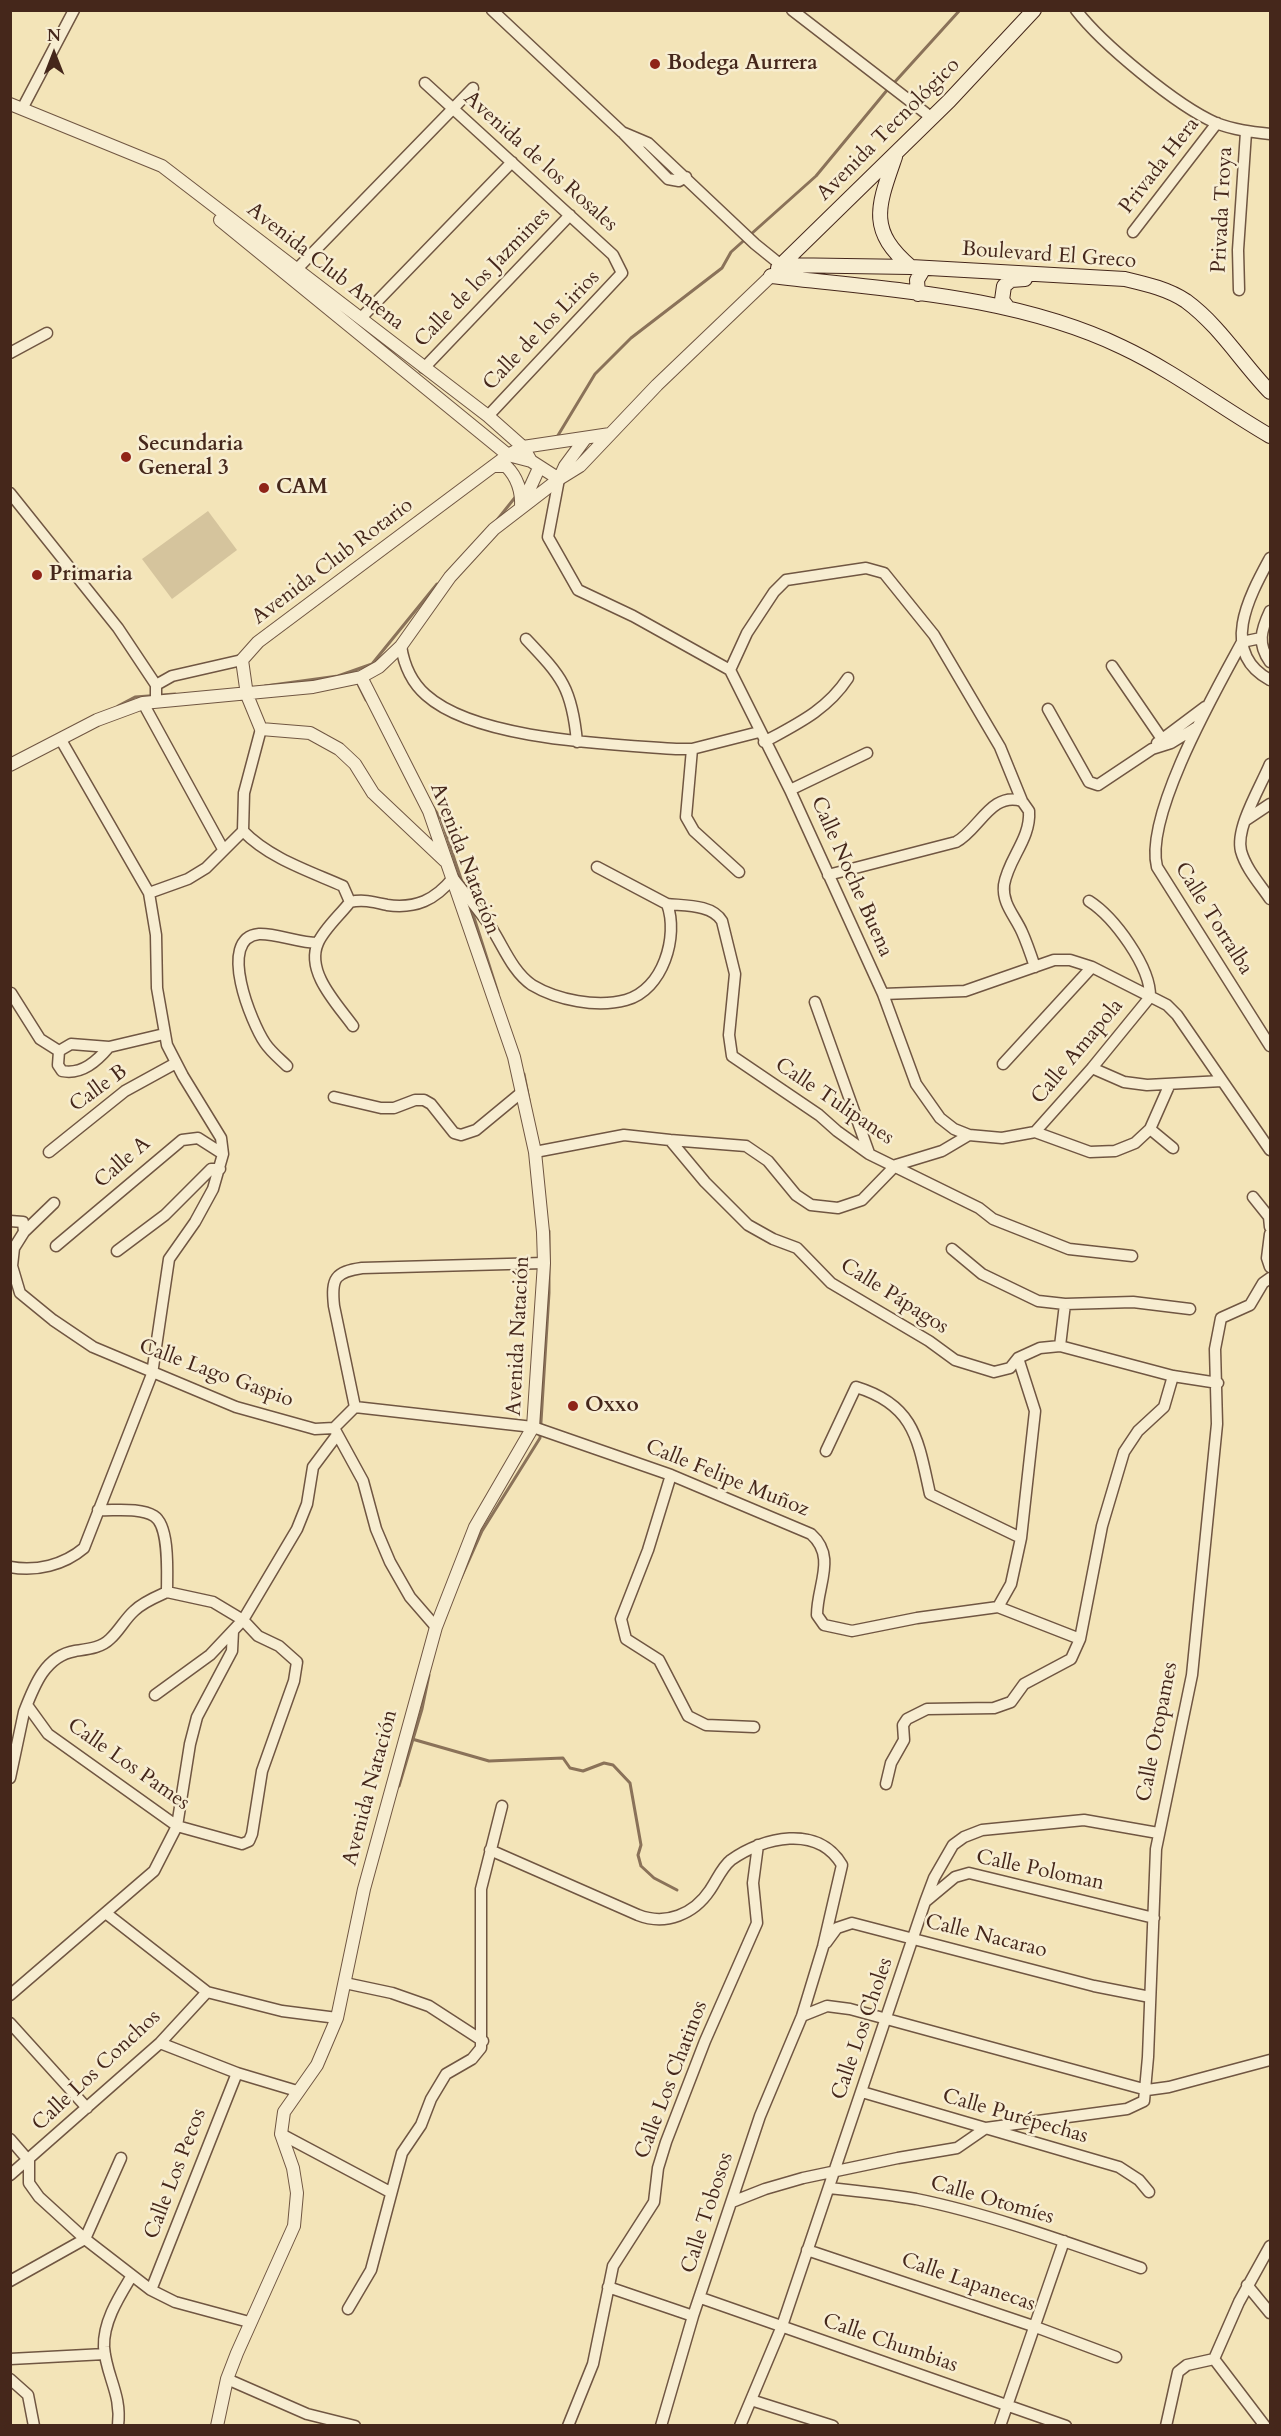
<!DOCTYPE html>
<html>
<head>
<meta charset="utf-8">
<style>
  body { margin:0 }
  #map { position:relative; width:1281px; height:2436px; overflow:hidden; background:#f3e4b8; font-family:Cardo,serif }
  canvas { display:block }
  .frame { position:absolute; inset:0; border:12px solid #45271b; pointer-events:none }
  .north { position:absolute; left:24px; top:24px; width:60px; height:60px; -webkit-text-stroke:4px #f7edd1; paint-order:stroke; rotate:0deg; font-size:16px; font-weight:700; line-height:24px; text-align:center; color:#45271b }
  .north::after { content:''; display:block; margin:auto; width:21px; height:27px; background:#45271b; clip-path:polygon(50% 0,100% 100%,50% 72%,0 100%) }
</style>
</head>
<body>
<div id="map">
<canvas width="1281" height="2436"></canvas>
<div class="frame"></div>
<div class="north">N</div>
</div>
<script>
const c = document.querySelector('canvas').getContext('2d');
c.lineJoin = 'round';
function paint(path, color) {
  c.fillStyle = color;
  c.fill(path, 'evenodd');
}
function trace(path, color, width, dash) {
  c.strokeStyle = color;
  c.lineWidth = width;
  c.lineCap = dash ? 'butt' : 'round';
  c.setLineDash(dash || []);
  c.stroke(path);
}
function write(font, color, halo, rows, align = 'center') {
  c.font = font + ' Cardo,serif';
  c.lineWidth = 5;
  c.setLineDash([]);
  c.textBaseline = 'middle';
  c.strokeStyle = halo;
  c.fillStyle = color;
  for (const [text, x, y, turn = 0] of rows) {
    c.save();
    c.translate(x, y);
    c.rotate((+turn || 0) * Math.PI / 180);
    c.textAlign = isNaN(turn) ? turn : align;
    if (halo) c.strokeText(text, 0, 0);
    c.fillText(text, 0, 0);
    c.restore();
  }
}
const green = new Path2D(`
  M 208,511 L 237,550 L 172,599 L 142,559 Z`);
const stream = new Path2D(`
  M 893,84 L 960,10
  M 557,437 L 595,374 L 631,338 L 722,268 L 731,252 L 816,176 L 888,89
  M 497,520 L 517,495
  M 357,682 L 366,700
  M 265,686 L 338,676 L 372,664 L 437,584
  M 118,706 L 135,697 L 175,694
  M 433,807 L 441,819 L 462,882
  M 471,908 L 498,993
  M 524,1074 L 529,1100
  M 461,1578 L 482,1531 L 540,1438 L 549,1293 L 549,1231
  M 412,1739 L 489,1761 L 563,1758 L 570,1768 L 583,1771 L 604,1763 L 613,1765 L 630,1783 L 641,1845 L 638,1855 L 641,1866 L 654,1878 L 677,1890
  M 399,1786 L 422,1709 L 429,1675`);
const minor = new Path2D(`
  M 492,10 L 622,132 L 648,143 L 755,244 L 781,265
  M 792,10 L 932,118
  M 1076,10 C 1102,44 1177,106 1216,123 C 1234,130 1252,132 1270,134
  M 425,83 L 613,255 L 622,273 L 488,416
  M 22,109 L 74,10
  M 624,134 L 668,179 L 679,181 L 686,177
  M 1133,232 L 1217,123
  M 297,269 L 473,88
  M 1239,290 L 1238,250 L 1246,132
  M 361,318 L 512,162
  M 10,353 L 47,333
  M 424,368 L 570,215
  M 559,479 L 548,537 L 578,590 L 633,616 L 730,670 L 790,790 L 883,994 L 916,1084 L 940,1118 L 954,1129 L 969,1135 L 1002,1138 L 1035,1132 L 1090,1152 L 1115,1151 L 1135,1143 L 1150,1129 L 1169,1086
  M 10,493 L 118,628 L 156,685 L 156,701
  M 1270,558 C 1250,595 1218,652 1270,680
  M 1270,611 C 1261,630 1257,644 1270,662
  M 1261,638 L 1242,642 C 1216,690 1144,816 1157,867 L 1270,1046
  M 526,639 C 562,677 572,688 577,742
  M 401,646 C 404,665 411,682 426,695 C 476,740 609,744 676,749 L 692,749 L 759,732
  M 1112,666 L 1162,739
  M 730,670 L 747,633 L 774,592 L 786,580 L 866,568 L 884,573 L 934,635 L 1000,747 L 1022,801 L 1029,811 C 1031,839 1008,859 1004,885 C 1002,904 1015,916 1022,932 C 1027,943 1031,955 1035,967
  M 156,685 L 172,676 L 242,660
  M 143,703 L 223,849
  M 1048,709 L 1089,782 L 1098,785 L 1152,749 L 1171,743 L 1197,727
  M 764,742 C 797,724 827,710 848,678
  M 1157,743 L 1205,707
  M 692,749 L 686,817 L 694,831 L 739,872
  M 1270,764 C 1261,786 1235,828 1241,851 C 1246,869 1260,884 1270,899
  M 790,790 L 867,753
  M 1246,820 L 1270,804
  M 243,831 C 269,858 309,871 343,886 L 350,902
  M 828,875 L 956,842 C 979,830 991,791 1022,801
  M 149,893 L 188,879 L 206,868 L 243,831 L 244,793 L 261,729
  M 667,904 C 684,906 712,904 722,921 L 735,974 L 729,1035 L 732,1056 L 819,1115 L 837,1131 L 869,1154 L 979,1208 L 993,1219 L 1069,1249 L 1132,1256
  M 11,993 L 40,1039 L 59,1051
  M 883,994 L 965,991 L 1054,960 L 1070,960 L 1092,967 L 1167,1005 L 1177,1015 L 1270,1150
  M 815,1002 L 869,1153
  M 353,1026 C 338,1005 305,972 318,943 C 324,929 340,915 350,902 C 363,899 374,902 387,905 C 416,909 435,900 453,878 C 466,895 480,911 492,929 C 504,948 513,972 532,985 C 557,1000 597,1008 626,1000 C 663,990 679,936 667,904 L 597,867
  M 109,1047 C 97,1061 82,1075 62,1071 L 58,1065 L 59,1051 L 71,1044 L 109,1047 L 164,1034
  M 1003,1064 L 1092,967
  M 287,1066 C 280,1059 271,1052 265,1043 C 252,1024 216,938 259,934 C 275,933 299,943 318,943
  M 1092,1068 L 1124,1082 L 1147,1085 L 1222,1081
  M 334,1097 L 381,1108 L 394,1108 L 415,1100 L 424,1100 L 431,1104 L 454,1133 L 461,1135 L 476,1130 L 522,1092
  M 1150,1129 L 1173,1148
  M 1035,1132 L 1092,1068 L 1150,997 C 1151,967 1114,917 1089,901
  M 670,1140 L 746,1146 L 768,1161 L 796,1195 L 811,1205 L 838,1208 L 862,1200 L 896,1165 L 942,1151 L 969,1135
  M 49,1152 L 125,1091 L 176,1063
  M 535,1152 L 624,1135 L 670,1140 L 705,1182 L 748,1225 L 773,1239 L 797,1248 L 831,1283 L 929,1341 L 955,1360 L 994,1372 L 1010,1368 L 1018,1358 L 1040,1348 L 1060,1346 L 1173,1376 L 1218,1383
  M 1253,1197 L 1269,1217 L 1270,1227
  M 54,1203 L 24,1232 L 14,1248 L 12,1266 L 20,1293 L 53,1320 L 93,1347 L 236,1407 L 315,1429 L 334,1428 L 363,1481 L 376,1529 L 390,1562 L 410,1597 L 436,1627
  M 10,1221 L 23,1222 L 24,1232
  M 1270,1234 L 1267,1258 L 1270,1267
  M 56,1246 L 182,1140 L 198,1138 L 223,1154
  M 952,1249 L 982,1274 L 1038,1301 L 1065,1304 L 1133,1302 L 1190,1309
  M 117,1251 L 165,1215 L 211,1169 L 220,1169
  M 1060,1346 L 1065,1304
  M 355,1407 L 533,1427 L 671,1475 L 811,1534 C 837,1557 817,1585 817,1615 L 824,1625 L 852,1631 L 917,1618 L 998,1607 L 1011,1584 L 1021,1538 L 1035,1411 L 1018,1358
  M 334,1428 L 355,1407 L 334,1306 C 331,1278 335,1272 362,1268 L 544,1263
  M 826,1451 L 856,1387 C 915,1405 918,1440 930,1494 L 1021,1538
  M 671,1475 L 648,1550 L 621,1619 L 626,1639 L 659,1660 L 688,1716 L 706,1725 L 754,1727
  M 98,1510 C 113,1511 140,1507 154,1516 C 170,1526 167,1574 167,1592
  M 10,1567 C 36,1572 64,1565 84,1548 L 152,1374 L 169,1259 L 195,1222 L 213,1189 L 223,1154 L 221,1138 L 183,1076 L 167,1045 L 157,988 L 156,935 L 149,893 L 61,740
  M 998,1607 L 1080,1639
  M 155,1695 L 210,1655 L 243,1620 L 297,1529 L 307,1504 L 313,1467 L 337,1435
  M 10,1778 L 24,1712 C 34,1686 45,1656 75,1651 C 88,1649 101,1648 110,1639 C 119,1631 125,1619 134,1611 C 143,1602 156,1597 167,1592 L 213,1602 L 243,1620 L 258,1636 L 279,1646 L 297,1662 L 294,1681 L 262,1771 L 252,1834 L 249,1841 L 242,1844 L 177,1826 L 48,1734 L 27,1705
  M 886,1784 L 891,1763 L 904,1740 L 903,1725 L 907,1719 L 927,1709 L 994,1708 L 1011,1702 L 1024,1684 L 1071,1659 L 1080,1639 L 1102,1526 L 1124,1452 L 1138,1431 L 1164,1407 L 1173,1376
  M 490,1850 L 638,1915 C 666,1926 694,1914 710,1890 C 717,1880 722,1867 731,1860 C 763,1837 818,1824 842,1865 L 823,1947 L 802,2016 L 760,2116 L 693,2316 L 661,2426
  M 925,1902 L 955,1877 L 969,1873 L 1154,1918
  M 107,1914 L 207,1992 L 282,2011 L 337,2018
  M 826,1943 L 837,1928 L 852,1923 L 1094,1986 L 1150,1997
  M 345,1983 L 392,1993 L 429,2006 L 483,2041
  M 10,1995 L 154,1871 L 177,1826 L 190,1744 L 197,1717 L 232,1651 L 233,1631
  M 802,2016 L 827,2006 L 850,2009 L 1147,2090 L 1169,2087 L 1270,2060
  M 10,2023 L 87,2108
  M 160,2043 L 237,2073 L 297,2091
  M 862,2092 L 1119,2167 L 1139,2180 L 1149,2192
  M 281,2134 L 390,2192
  M 10,2139 L 29,2161 L 29,2183 L 39,2197 L 85,2239 L 151,2290 L 175,2302 L 249,2322
  M 10,2175 L 160,2043 L 207,1992
  M 829,2188 C 858,2191 887,2194 916,2199 C 990,2214 1069,2243 1141,2268
  M 732,2202 L 765,2189 L 803,2178 L 898,2158 L 957,2148 L 986,2128 L 1127,2109 L 1144,2101 L 1148,2057 L 1156,1849 L 1192,1675 L 1217,1424 L 1215,1349 L 1221,1318 L 1250,1305 L 1263,1283 L 1270,1278
  M 807,2250 L 1033,2326 L 1116,2357
  M 10,2281 L 85,2239 L 121,2158
  M 1247,2285 L 1270,2313
  M 608,2287 L 693,2316
  M 151,2290 L 237,2073
  M 701,2298 L 1066,2426
  M 348,2309 L 371,2270 L 402,2153 L 421,2125 L 431,2099 L 446,2074 L 472,2059 L 481,2048 L 481,1889 L 502,1806
  M 10,2359 L 105,2354
  M 1214,2359 L 1265,2426
  M 10,2379 L 28,2395 L 34,2426
  M 227,2379 L 307,2414 L 355,2426
  M 751,2400 L 833,2426
  M 118,2426 C 122,2394 106,2376 104,2347 C 103,2322 119,2297 131,2277
  M 568,2426 L 593,2364 L 613,2266 L 654,2202 L 658,2168 L 666,2142 L 705,2041 L 757,1923 L 753,1883 L 758,1845
  M 740,2426 L 782,2326 L 925,1902 L 934,1878 L 953,1845 L 964,1837 L 982,1830 L 1084,1820 L 1158,1833
  M 1000,2426 L 1064,2241
  M 1166,2426 L 1178,2372 L 1187,2365 L 1214,2359 L 1239,2302 L 1270,2246`);
const tertiary = new Path2D(`
  M 10,104 L 162,166 L 488,416 L 523,447 L 610,434
  M 220,220 L 508,455 L 531,461 L 559,479
  M 495,466 L 506,466 C 518,478 522,492 521,508
  M 559,479 L 565,466 L 585,439
  M 522,496 L 529,490 L 539,468
  M 10,765 L 97,720 L 143,703 L 313,687 L 361,677 L 379,667 L 401,646 L 450,577 L 494,529 L 559,479 L 580,466 L 657,385 L 771,276
  M 445,861 L 373,793 L 355,764 L 339,749 L 310,733 L 261,729 L 247,695 L 242,660 L 258,642 L 508,455 L 523,447 L 531,461
  M 217,2426 L 227,2379 L 237,2353 L 294,2226 L 297,2193 L 293,2168 L 281,2134 L 284,2112 L 317,2065 L 337,2018 L 364,1889 L 436,1627 L 475,1527 L 533,1427 L 544,1263 L 543,1232 L 535,1152 L 514,1057 L 429,811 L 361,677`);
const secondary = new Path2D(`
  M 895,157 C 878,206 867,230 911,267
  M 781,265 L 911,267 L 1125,279 C 1146,284 1168,289 1186,301 C 1220,326 1241,362 1270,392
  M 778,268 L 949,101 L 1034,10
  M 771,276 C 888,290 1013,295 1122,347 C 1175,372 1220,407 1270,436
  M 918,294 L 917,280 L 924,268
  M 1008,308 L 1002,300 L 1004,286 L 1011,280 L 1025,279`);
const markers = [
  [655,64,6,"#8f2418"],
  [126,457,6,"#8f2418"],
  [264,488,6,"#8f2418"],
  [37,575,6,"#8f2418"],
  [573,1406,6,"#8f2418"]
];
const poiNames = [
  ["Bodega Aurrera",667,64],
  ["Secundaria",138,445],
  ["General 3",138,469],
  ["CAM",276,488],
  ["Primaria",49,575],
  ["Oxxo",585,1406]
];
const streetNames = [
  ["Avenida Tecnológico",889,130,-45],
  ["Avenida de los Rosales",540,162,42],
  ["Privada Hera",1160,166,-52],
  ["Privada Troya",1223,210,-87],
  ["Boulevard El Greco",1049,256,4],
  ["Avenida Club Antena",325,267,38],
  ["Calle de los Jazmines",483,278,-46],
  ["Calle de los Lirios",542,331,-46],
  ["Avenida Club Rotario",333,562,-37],
  ["Avenida Natación",464,859,69],
  ["Calle Noche Buena",851,877,66],
  ["Calle Torralba",1213,919,58],
  ["Calle Amapola",1078,1052,-50],
  ["Calle B",99,1089,-36],
  ["Calle Tulipanes",834,1102,34],
  ["Calle A",123,1163,-41],
  ["Calle Pápagos",894,1297,32],
  ["Avenida Natación",519,1336,-87],
  ["Calle Lago Gaspio",216,1374,20],
  ["Calle Felipe Muñoz",727,1479,22],
  ["Calle Otopames",1158,1732,-79],
  ["Calle Los Pames",128,1765,35],
  ["Avenida Natación",371,1788,-75],
  ["Calle Poloman",1040,1871,12],
  ["Calle Nacarao",986,1937,14],
  ["Calle Los Choles",863,2029,-71],
  ["Calle Los Conchos",97,2071,-43],
  ["Calle Los Chatinos",672,2080,-69],
  ["Calle Purépechas",1015,2117,16],
  ["Calle Los Pecos",176,2174,-69],
  ["Calle Otomíes",992,2201,16],
  ["Calle Tobosos",708,2213,-72],
  ["Calle Lapanecas",968,2283,19],
  ["Calle Chumbias",890,2344,19]
];
paint(green, '#d5c49d');
trace(stream, '#8a7259', 3);
trace(minor, '#705642', 13);
trace(tertiary, '#705642', 14);
trace(secondary, '#45271b', 16);
trace(minor, '#f7edd1', 10);
trace(tertiary, '#f7edd1', 12);
trace(secondary, '#f7edd1', 14);
for (const [x, y, r, color] of markers) {
  const dot = new Path2D();
  dot.arc(x, y, r, 0, 2 * Math.PI);
  c.fillStyle = color;
  c.fill(dot);
  trace(dot, '#f7edd1', 2);
}
write('bold 21px', '#45271b', '#f7edd1', poiNames, 'left');
write('21px', '#45271b', '#f7edd1', streetNames);
</script>
</body>
</html>
